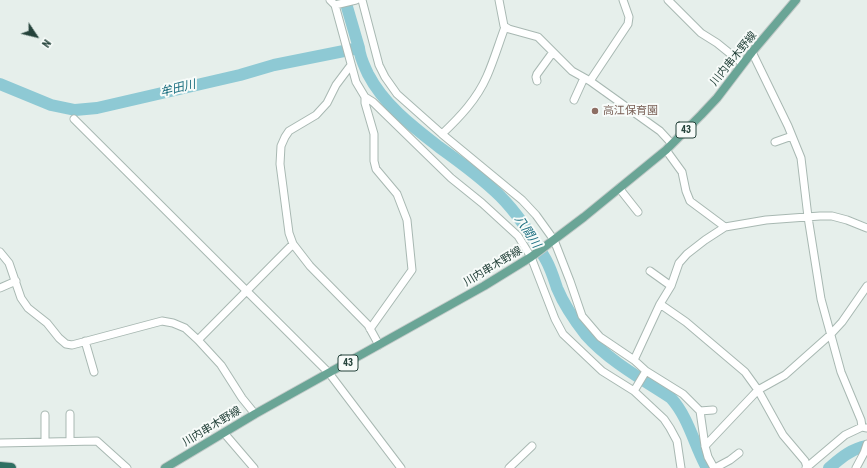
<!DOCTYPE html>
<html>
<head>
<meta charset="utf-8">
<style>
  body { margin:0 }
  #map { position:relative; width:867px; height:468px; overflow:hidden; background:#e6efeb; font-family:"Roboto Condensed",sans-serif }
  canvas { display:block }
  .north { position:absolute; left:16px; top:16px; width:40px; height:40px; -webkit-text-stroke:3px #f7fbf9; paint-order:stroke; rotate:125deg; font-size:11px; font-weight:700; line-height:16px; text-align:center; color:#24423a }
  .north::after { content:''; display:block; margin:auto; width:14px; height:18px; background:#24423a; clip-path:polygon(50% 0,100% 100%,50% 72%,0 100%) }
</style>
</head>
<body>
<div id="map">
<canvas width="867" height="468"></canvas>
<div class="north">N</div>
</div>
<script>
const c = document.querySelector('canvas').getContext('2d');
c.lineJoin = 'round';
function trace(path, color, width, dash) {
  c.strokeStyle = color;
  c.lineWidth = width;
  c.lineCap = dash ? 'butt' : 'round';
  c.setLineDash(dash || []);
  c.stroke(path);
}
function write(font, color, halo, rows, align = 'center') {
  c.font = font + ' "Roboto Condensed","Noto Sans JP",sans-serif';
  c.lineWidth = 4;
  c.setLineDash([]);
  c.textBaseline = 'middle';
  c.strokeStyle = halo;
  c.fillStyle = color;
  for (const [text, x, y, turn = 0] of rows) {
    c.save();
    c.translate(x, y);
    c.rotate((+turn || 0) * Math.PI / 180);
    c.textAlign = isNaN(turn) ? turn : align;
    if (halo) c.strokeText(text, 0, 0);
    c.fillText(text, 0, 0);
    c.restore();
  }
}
const river = new Path2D(`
  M 345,0 L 359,48 C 360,58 364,65 368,74 C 384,105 412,126 439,147 C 460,162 482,178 500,196 C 519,215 533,237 546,260 C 551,269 554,279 557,288 C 564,305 575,321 586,335 C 609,361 642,379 671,398 C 689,418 694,445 707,468
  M 0,84 L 51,105 L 75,110 L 97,108 L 240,75 L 274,65 L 359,48
  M 829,468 C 841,458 851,449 867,446`);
const minor = new Path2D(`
  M 330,0 L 335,5 L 356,82 L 365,97 L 373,102 L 451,178 L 482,203 L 518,236 L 531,257 L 555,319 L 563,334 L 602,371 L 634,391 L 664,419 L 670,428 L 677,441 L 681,468
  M 362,0 L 379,65 L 385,77 L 397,94 L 442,134 L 522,200 L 536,215 L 554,240 L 570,281 L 582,316 L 600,337 L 634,360 L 646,371 L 683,394 L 700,411 L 705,446 L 708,457 L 714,468
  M 499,0 L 504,26 L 509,29 L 538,37 L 572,71 L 590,81 L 660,131 L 672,144
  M 668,0 L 701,33 L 717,43 L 743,64
  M 335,5 L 356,0
  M 752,52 L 788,126 L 801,158 L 808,217 L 821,299 L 841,372 L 861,420 L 862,427
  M 351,65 L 336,85 L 327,103 L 316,115 L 289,131 L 285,137 L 281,146 L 280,164 L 289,233 L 293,244 L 310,266 L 368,325 L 379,345
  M 537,81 L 536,77 L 537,74 L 553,52
  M 590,81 L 628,24 L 629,17 L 623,0
  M 365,97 L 365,103 L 374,134 L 374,161 L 376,169 L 397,194 L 407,220 L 412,270 L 370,329
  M 574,100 L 584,78
  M 74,119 L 329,373 L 401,468
  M 442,134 C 460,117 477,99 487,76 C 494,60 499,43 505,27
  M 775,142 L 792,136
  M 666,150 L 682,172 L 686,191 L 690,201 L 725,227
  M 619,188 L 638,212
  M 0,252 L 9,263 L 21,298 L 28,308 L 47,323 L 59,338 L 66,344 L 72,345 L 162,321 L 173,323 L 185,328 L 198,340 L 221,365 L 242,398 L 255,414
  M 650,271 L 671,286
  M 0,288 L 16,281
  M 660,304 L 686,322 L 745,372 L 758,390 L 783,435 L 805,461 L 807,467
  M 198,340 L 293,244
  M 85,341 L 94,372
  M 634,360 L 660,304 L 671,286 L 679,263 L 687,254 L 705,240 L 725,227 L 766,220 L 820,216 L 832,216 L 847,220 L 867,228
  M 634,391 L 646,371
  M 700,411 L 713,410
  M 70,414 L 70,441
  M 45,415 L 45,442
  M 224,433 L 254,468
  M 0,443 L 97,441 L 127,468
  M 705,446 L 758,390 L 785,375 L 830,335 L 842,322 L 867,286
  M 509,468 L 532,446
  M 715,468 L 730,460 L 739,453
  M 806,468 L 845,435 L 862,427 L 867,428
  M 856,468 L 864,453 L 867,444`);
const major = new Path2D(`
  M 165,468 L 255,414 L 484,286 L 531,257 L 584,217 L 666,150 L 701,115 L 717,98 L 752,52 L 796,0`);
const highway = new Path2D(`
  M 0,467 L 11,468`);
const markers = [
  [595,111,4,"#8d6e63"]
];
const shields = [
  [686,130,20],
  [348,363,20]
];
const shieldNames = [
  ["43",686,130],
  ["43",348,363]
];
const streetNames = [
  ["川内串木野線",734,59,-51],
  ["川内串木野線",493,267,-31],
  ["川内串木野線",212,427,-31]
];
const educationNames = [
  ["高江保育園",603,111]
];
const waterNames = [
  ["牟田川",178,89,-14],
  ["八間川",527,232,56]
];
trace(river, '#8ec9d4', 12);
trace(minor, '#a8b8b2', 9);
trace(major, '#c2cac8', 10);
trace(highway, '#c2cac8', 12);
trace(minor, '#fff', 7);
trace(major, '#6aa596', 8);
trace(highway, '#2f6f62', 10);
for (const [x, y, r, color] of markers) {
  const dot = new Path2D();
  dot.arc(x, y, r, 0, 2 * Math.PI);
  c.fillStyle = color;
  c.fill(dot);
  trace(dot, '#f7fbf9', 1.5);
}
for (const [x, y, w] of shields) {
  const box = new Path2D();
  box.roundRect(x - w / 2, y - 8, w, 16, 3);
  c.fillStyle = '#f7fbf9';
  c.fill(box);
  trace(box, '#24423a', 1);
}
write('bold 10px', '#24423a', null, shieldNames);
write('11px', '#24423a', '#f7fbf9', streetNames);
write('11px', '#785e54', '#f7fbf9', educationNames, 'left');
write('italic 12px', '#1c6f80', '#f7fbf9', waterNames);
</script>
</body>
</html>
